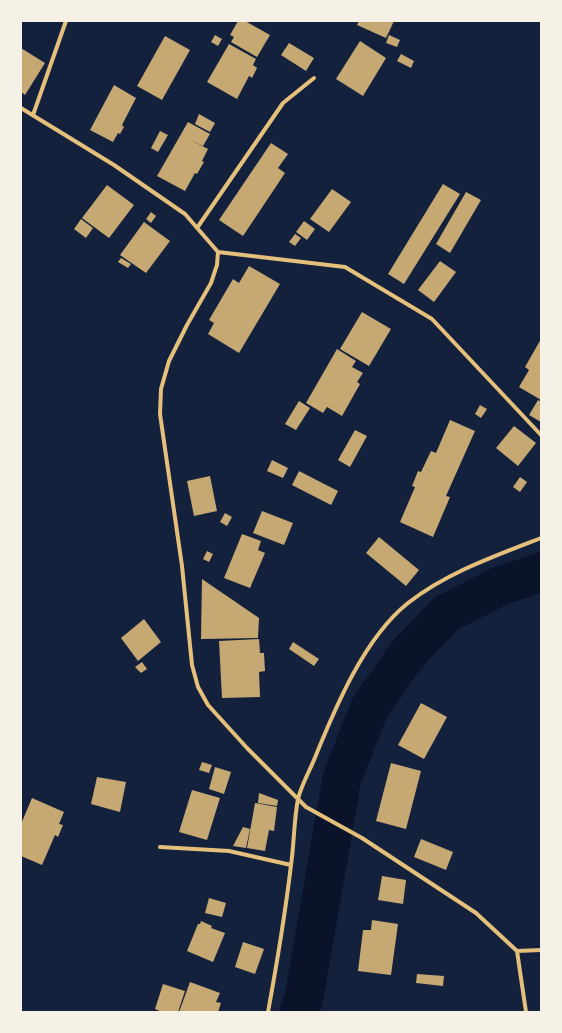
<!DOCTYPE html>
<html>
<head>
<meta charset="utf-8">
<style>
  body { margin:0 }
  #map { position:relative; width:562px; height:1033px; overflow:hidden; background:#14213d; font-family:Rubik,sans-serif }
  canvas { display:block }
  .frame { position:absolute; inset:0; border:22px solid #f6f1e7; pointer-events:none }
</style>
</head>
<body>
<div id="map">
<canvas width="562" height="1033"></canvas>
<div class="frame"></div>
</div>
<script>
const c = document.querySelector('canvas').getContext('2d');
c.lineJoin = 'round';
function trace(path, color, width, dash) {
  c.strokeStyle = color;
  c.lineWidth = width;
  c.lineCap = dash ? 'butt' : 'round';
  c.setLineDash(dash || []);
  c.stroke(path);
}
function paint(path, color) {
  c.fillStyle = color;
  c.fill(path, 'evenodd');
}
const river = new Path2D(`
  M 299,1012 L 304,997 L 342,778 L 370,707 L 408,653 L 447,613 L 500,586 L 541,572`);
const building = new Path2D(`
  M 238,21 L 245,21 L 270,35 L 257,57 L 231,42 L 234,37 L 230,35 Z
  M 359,21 L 394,21 L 386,38 L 357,25 Z
  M 215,35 L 222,39 L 218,46 L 211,42 Z
  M 389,35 L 400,40 L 397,47 L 386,43 Z
  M 165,36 L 190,50 L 162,100 L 137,86 Z
  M 360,41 L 386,58 L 363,96 L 336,79 Z
  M 289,43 L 314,58 L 306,71 L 281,55 Z
  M 229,44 L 256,59 L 253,65 L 257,68 L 252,78 L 249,76 L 237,99 L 207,82 Z
  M 21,48 L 45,63 L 25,95 L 21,92 Z
  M 401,54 L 414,61 L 411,68 L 397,61 Z
  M 114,85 L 136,98 L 122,125 L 124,127 L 120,134 L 118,133 L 113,142 L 90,130 Z
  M 199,114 L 215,123 L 210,132 L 195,124 Z
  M 188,122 L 210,134 L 203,146 L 187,138 L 208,149 L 202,161 L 204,162 L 197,174 L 195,173 L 185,191 L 157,176 Z
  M 160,131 L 168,135 L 158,152 L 151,148 Z
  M 271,143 L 288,154 L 278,168 L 285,173 L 243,236 L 219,220 Z
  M 443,184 L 460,194 L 404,284 L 388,274 Z
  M 107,185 L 134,205 L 109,238 L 82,218 Z
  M 332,189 L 351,202 L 329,232 L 310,219 Z
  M 466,192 L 481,200 L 450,253 L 436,244 Z
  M 151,212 L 156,216 L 151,223 L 146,219 Z
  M 81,219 L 93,228 L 86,238 L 74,229 Z
  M 304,221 L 315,229 L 307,240 L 296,232 Z
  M 144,222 L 170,241 L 146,273 L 120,255 Z
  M 295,234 L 301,238 L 295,246 L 289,242 Z
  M 121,258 L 131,264 L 128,268 L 118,262 Z
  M 440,261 L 456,272 L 434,302 L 418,290 Z
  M 249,266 L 280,284 L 239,353 L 208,334 L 214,323 L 209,320 L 233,279 L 239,283 Z
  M 362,312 L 391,329 L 369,366 L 340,349 Z
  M 541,339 L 541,400 L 519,387 L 529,370 L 525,367 Z
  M 337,349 L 356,361 L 352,367 L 363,373 L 357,382 L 360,384 L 342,416 L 327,407 L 323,413 L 306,403 Z
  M 538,400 L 541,402 L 541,422 L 529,415 Z
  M 299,401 L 310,408 L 296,430 L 285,424 Z
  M 480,405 L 487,409 L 481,418 L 475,414 Z
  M 450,420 L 475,431 L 446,496 L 450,497 L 433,537 L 400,522 L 415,487 L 412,486 L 418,471 L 421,472 L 431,451 L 436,453 Z
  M 514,426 L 536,443 L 518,466 L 496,448 Z
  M 355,430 L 367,436 L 350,467 L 338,460 Z
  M 272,460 L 288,468 L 283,478 L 267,471 Z
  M 299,471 L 338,491 L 331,505 L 292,485 Z
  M 210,476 L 217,511 L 194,516 L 187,481 Z
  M 520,477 L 527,482 L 520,492 L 513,487 Z
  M 262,511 L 293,523 L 284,545 L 253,533 Z
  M 225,513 L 232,517 L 227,526 L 220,522 Z
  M 242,534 L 261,541 L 258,550 L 265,553 L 250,588 L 224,578 Z
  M 379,537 L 419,570 L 406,586 L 366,553 Z
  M 207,551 L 213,554 L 209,562 L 203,559 Z
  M 202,579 L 259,618 L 258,638 L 201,639 Z
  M 144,619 L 161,642 L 138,661 L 121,638 Z
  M 259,639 L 260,653 L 264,653 L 265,671 L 259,672 L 260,697 L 222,698 L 219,641 Z
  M 293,642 L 319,659 L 314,666 L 289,649 Z
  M 142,662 L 147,669 L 141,673 L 135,667 Z
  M 421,703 L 447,717 L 424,759 L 398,745 Z
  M 202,762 L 212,765 L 209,773 L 199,770 Z
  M 391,763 L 421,771 L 406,829 L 376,821 Z
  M 215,767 L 231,772 L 224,794 L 209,789 Z
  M 97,777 L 126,782 L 120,812 L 91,804 Z
  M 192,790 L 220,798 L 207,840 L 179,832 Z
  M 259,793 L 278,800 L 277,806 L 258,803 Z
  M 32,798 L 64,812 L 59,824 L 63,825 L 58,837 L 55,835 L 42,865 L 21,856 L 21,824 Z
  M 255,803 L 277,807 L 274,831 L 269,830 L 265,851 L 247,848 Z
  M 243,827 L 250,829 L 246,848 L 233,846 Z
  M 421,839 L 453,852 L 446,870 L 414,857 Z
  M 382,876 L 406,880 L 403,904 L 378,900 Z
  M 209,898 L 226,903 L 222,917 L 205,913 Z
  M 372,920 L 398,924 L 391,975 L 358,971 L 363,930 L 371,930 Z
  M 201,921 L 212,926 L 211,928 L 225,933 L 213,962 L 187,951 L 198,924 L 200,924 Z
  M 243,942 L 264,949 L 255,974 L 235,967 Z
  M 417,974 L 444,976 L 443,986 L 416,983 Z
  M 190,982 L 220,993 L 216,1002 L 221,1003 L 218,1012 L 179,1012 Z
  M 163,984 L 185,991 L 178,1012 L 162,1012 L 155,1009 Z`);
const minor = new Path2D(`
  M 21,108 L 114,165 L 185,214 L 218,252 L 345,267 L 432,319 L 541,435
  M 33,115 L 66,21
  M 197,228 L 283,103 L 314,78
  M 218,252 L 217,265 L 211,283 L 187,325 L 169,361 L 161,389 L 160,414 L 182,566 L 192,665 L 198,687 L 208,705 L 247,748 L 306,807 L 362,838 L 476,913 L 517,951 L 526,1012
  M 160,847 L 229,851 L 291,865
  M 517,951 L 541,950
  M 268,1012 C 277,963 285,915 291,865 C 294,845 294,819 298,799 C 301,786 309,772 314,760 C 335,708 364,638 408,603 C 448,572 495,556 541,538`);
trace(river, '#0b132b', 39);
paint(building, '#c6a872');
trace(minor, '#e5c07b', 4);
</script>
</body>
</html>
